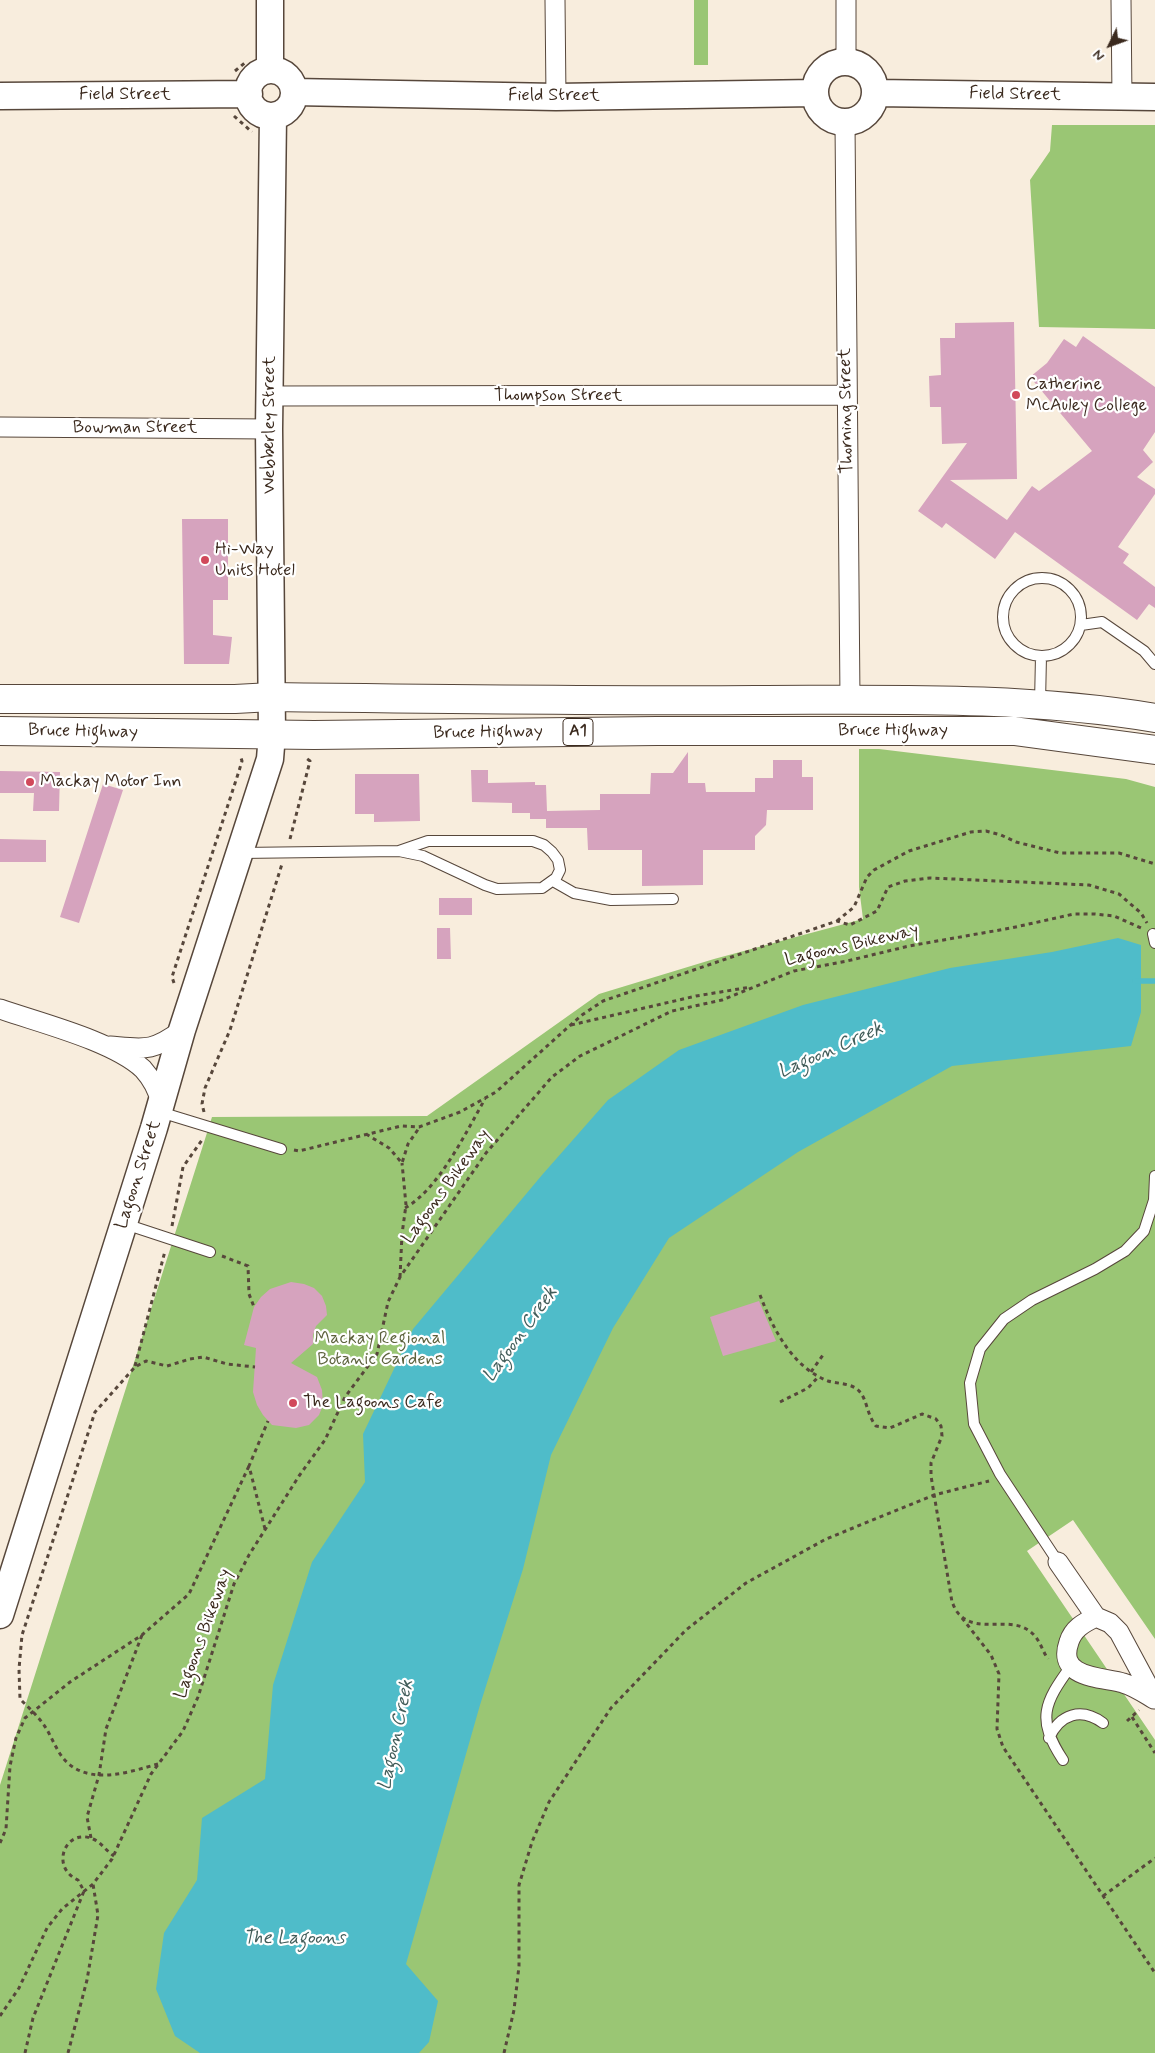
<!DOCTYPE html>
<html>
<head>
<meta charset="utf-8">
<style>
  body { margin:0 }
  #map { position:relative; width:1155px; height:2053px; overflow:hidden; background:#f8eddd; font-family:Mynerve,sans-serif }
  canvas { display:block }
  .north { position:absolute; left:1085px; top:20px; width:50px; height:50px; -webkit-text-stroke:4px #fff; paint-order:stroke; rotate:228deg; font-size:14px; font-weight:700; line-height:20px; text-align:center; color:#3b2a1e }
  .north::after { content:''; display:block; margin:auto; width:18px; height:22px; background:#3b2a1e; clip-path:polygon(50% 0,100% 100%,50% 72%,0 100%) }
</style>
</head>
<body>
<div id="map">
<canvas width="1155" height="2053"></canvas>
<div class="north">N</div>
</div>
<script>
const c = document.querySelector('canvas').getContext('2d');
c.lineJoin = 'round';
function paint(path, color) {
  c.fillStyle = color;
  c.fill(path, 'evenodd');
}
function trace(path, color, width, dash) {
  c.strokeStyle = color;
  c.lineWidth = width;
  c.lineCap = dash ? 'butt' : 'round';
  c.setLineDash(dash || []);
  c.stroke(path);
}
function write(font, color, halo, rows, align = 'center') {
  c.font = font + ' Mynerve,sans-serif';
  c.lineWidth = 4.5;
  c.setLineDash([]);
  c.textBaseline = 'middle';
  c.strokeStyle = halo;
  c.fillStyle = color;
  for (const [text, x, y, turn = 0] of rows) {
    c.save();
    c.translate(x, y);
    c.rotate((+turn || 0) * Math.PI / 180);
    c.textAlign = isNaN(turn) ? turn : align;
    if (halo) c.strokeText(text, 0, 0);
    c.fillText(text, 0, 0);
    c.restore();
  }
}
const green = new Path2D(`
  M 694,0 L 708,0 L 708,65 L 694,65 Z
  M 1052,125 L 1155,125 L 1155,329 L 1039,327 L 1030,180 L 1050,151 Z
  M 859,749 L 879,749 L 1126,779 L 1155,787 L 1155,1639 L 1073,1520 L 1027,1551 L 1155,1740 L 1155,2053 L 0,2053 L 0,1785 L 212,1117 L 427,1116 L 599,994 L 714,959 L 863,919 L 859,887 Z`);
const water = new Path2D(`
  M 1118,938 L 1141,945 L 1141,1012 L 1131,1046 L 952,1066 L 798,1152 L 669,1238 L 613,1328 L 551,1455 L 523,1569 L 480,1705 L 406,1964 L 438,2001 L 429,2042 L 419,2053 L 200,2053 L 175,2036 L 156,1989 L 164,1933 L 197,1880 L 202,1818 L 265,1779 L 273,1685 L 312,1562 L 365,1482 L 363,1434 L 413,1329 L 542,1175 L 608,1100 L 679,1050 L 803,1005 L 950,968 L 1052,952 Z`);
const stream = new Path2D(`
  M 1135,981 L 1155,981`);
const building = new Path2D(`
  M 1014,322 L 1017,479 L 950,480 L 1007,520 L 1032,486 L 1039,491 L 1092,451 L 1030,377 L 1047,363 L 1064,339 L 1076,347 L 1083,336 L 1155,387 L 1155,432 L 1143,450 L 1153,462 L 1137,477 L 1155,489 L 1155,494 L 1118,547 L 1129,554 L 1123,563 L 1155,587 L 1155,608 L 1149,604 L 1137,620 L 1015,532 L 995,559 L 946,523 L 942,528 L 918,511 L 967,443 L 942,444 L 941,407 L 930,407 L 929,376 L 941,375 L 940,338 L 955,338 L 955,323 Z
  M 182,519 L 228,519 L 228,600 L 213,600 L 213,635 L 232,637 L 229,664 L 184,664 Z
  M 688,752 L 688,783 L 705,783 L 706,792 L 755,792 L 755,778 L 773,778 L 773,760 L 802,760 L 802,777 L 813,777 L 813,810 L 767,810 L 766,825 L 755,836 L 755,850 L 703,850 L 703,885 L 642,886 L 642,850 L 588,850 L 587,828 L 546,828 L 546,819 L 530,819 L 530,813 L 512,813 L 512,803 L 472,802 L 471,770 L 488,770 L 488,783 L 535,782 L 535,785 L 546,785 L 547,811 L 600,810 L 600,794 L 650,794 L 651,773 L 673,773 Z
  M 0,771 L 60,772 L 59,811 L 33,811 L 34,793 L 0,793 Z
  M 355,774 L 419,774 L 420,821 L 374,822 L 374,814 L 355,814 Z
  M 103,784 L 123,790 L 79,923 L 60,917 Z
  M 0,839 L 46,840 L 46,862 L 0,862 Z
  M 439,898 L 472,898 L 472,915 L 439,915 Z
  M 437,928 L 450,928 L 451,959 L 437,959 Z
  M 291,1282 L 304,1284 L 314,1288 L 322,1296 L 326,1306 L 327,1315 L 316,1326 L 313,1335 L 313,1344 L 291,1363 L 317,1377 L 322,1390 L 323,1405 L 319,1415 L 309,1425 L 296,1428 L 272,1425 L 263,1415 L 257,1405 L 253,1392 L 256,1348 L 244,1345 L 254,1307 L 261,1297 L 270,1289 Z
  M 759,1301 L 776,1341 L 723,1356 L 710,1317 Z`);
const path = new Path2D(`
  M 235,71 L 247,61
  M 234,116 L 252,132
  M 290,839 L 310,761 L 306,758
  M 837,921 L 854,907 L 867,877 L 874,870 L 909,851 L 971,832 L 986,831 L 1001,835 L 1016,842 L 1060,853 L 1119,853 L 1155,864
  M 174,983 L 172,977 L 239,771 L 242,761 L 240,755
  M 571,1025 L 696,996 L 751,987
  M 204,1112 L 202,1104 L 205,1088 L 230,1030 L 282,864
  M 366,1134 L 389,1148 L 402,1163 L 408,1144 L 419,1128
  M 294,1150 L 299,1151 L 401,1126 L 419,1127 L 460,1112 L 496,1092 L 566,1029 L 582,1015 L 603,1001 L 837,921 L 850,925 L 877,911 L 888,887 L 905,881 L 930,878 L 1089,885 L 1119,894 L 1141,913 L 1147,923
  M 405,1208 C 439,1189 466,1132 485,1099
  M 172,1226 L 183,1167 L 202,1140
  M 222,1256 L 248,1266 L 249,1294 L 254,1307
  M 400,1277 L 402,1234 L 406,1205 L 402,1163
  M 760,1295 C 773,1329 792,1367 828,1381 C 838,1384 853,1383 860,1392 C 867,1400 867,1415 876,1426 L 890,1428 L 922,1414 L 936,1419 L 941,1426 L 942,1436 L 931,1463 L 931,1476 L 952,1602 C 954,1606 956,1612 960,1615 C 979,1635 1014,1613 1034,1635 C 1040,1641 1043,1652 1048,1659
  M 135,1366 L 165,1251
  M 811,1372 L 823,1355
  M 780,1402 L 808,1388 L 819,1376
  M 265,1529 L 249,1466 L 268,1421
  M 962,1618 L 991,1655 L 999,1674 L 997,1729 L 1003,1747 L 1155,1973
  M 1132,1717 L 1155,1753
  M 1127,1721 L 1139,1710
  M 158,1764 C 129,1772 87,1787 63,1758 C 56,1749 52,1738 46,1728 C 39,1717 29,1708 20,1699 L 19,1669 L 22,1635 L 95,1412 L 135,1367 L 146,1361 L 167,1366 L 190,1359 L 203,1357 L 227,1364 L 255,1367
  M 91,1838 L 87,1817 L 99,1775 L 106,1729 L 142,1635
  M 0,1843 L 6,1829 L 10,1766 L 16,1738 L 25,1718 L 70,1682 L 142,1635 L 189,1594 L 249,1466
  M 1103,1896 L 1155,1858
  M 0,2016 L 19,1988 L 47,1928 L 62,1909 L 93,1884 L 112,1859 L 151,1774 L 183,1731 L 198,1697 L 234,1584 L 249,1555 L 299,1476 L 325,1440 L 345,1397 L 377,1354 L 388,1302 L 400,1277 L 486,1153 L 552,1077 L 580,1056 L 672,1011 L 722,1000 L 794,971 L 847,961 L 909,946 L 1011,928 L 1074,914 L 1095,914 L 1114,916 L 1141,928
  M 25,2053 L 33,2018 L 84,1891 L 78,1880 C 49,1867 66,1827 93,1839 C 101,1842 106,1851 114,1856
  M 68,2053 L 87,1980 L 98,1915 L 93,1884
  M 504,2053 L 514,2010 L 519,1966 L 519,1885 L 532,1842 L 549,1802 L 611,1708 L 686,1630 L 746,1583 L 826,1539 L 934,1495 L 989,1481`);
const lane = new Path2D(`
  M1003 617a39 39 0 1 1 78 0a39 39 0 1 1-78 0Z
  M 1081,625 L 1102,622 L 1144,651 L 1155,664
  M 1040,703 L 1041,656
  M 240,853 L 399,851 L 423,856 L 485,885 L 497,889 L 542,888 L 556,878 L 560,870 L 558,860 L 552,852 L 544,845 L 533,841 L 428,841 L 399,851
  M 553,881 L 574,893 L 611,900 L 673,899
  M 1153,934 L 1155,943
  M 160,1112 L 281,1149
  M 125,1224 L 210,1252
  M 1058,1562 L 1000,1474 L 974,1424 L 970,1383 L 980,1349 L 1004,1319 L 1032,1300 L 1095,1269 L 1125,1251 L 1144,1231 L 1154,1200 L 1155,1176
  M 1049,1738 C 1060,1714 1081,1707 1103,1723
  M 1063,1760 C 1036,1719 1044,1703 1071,1666`);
const street = new Path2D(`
  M 555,0 L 556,97
  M 846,0 L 846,62
  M 1121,0 L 1122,98
  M 845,123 L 850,699
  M 270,396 L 847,395
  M 0,427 L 269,429
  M 0,1009 C 40,1023 113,1041 143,1069 C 152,1079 158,1090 161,1103
  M 110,1046 C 145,1049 152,1052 182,1030
  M 1058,1562 L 1096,1617 L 1110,1623 L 1119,1632 L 1155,1699
  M 1096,1617 C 1083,1623 1073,1629 1069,1642 C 1056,1679 1103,1677 1123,1683 C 1134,1686 1144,1693 1154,1699`);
const secondary = new Path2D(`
  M815 92a30 30 0 1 1 60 0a30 30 0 1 1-60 0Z
  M 270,70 L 270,0
  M248 93a23 23 0 1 1 46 0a23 23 0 1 1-46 0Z
  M 294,92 L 556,97 L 815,93
  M 876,93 L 1155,97
  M 0,96 L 249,94
  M 0,1615 L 154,1128 L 182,1030 L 270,759 L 272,734 L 269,429 L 273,116`);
const highway = new Path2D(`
  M 0,699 L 235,699 L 272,697 C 433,699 595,701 756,700 C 890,700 1023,696 1155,718
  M 0,731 L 314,735 L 657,731 L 1014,731 L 1155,750`);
const markers = [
  [1016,395,5,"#d1495b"],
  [205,560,5,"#d1495b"],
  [30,782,5,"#d1495b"],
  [293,1403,5,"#d1495b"]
];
const shields = [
  [578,732,30]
];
const shieldNames = [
  ["A1",578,732]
];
const streetNames = [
  ["Field Street",125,95],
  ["Field Street",1015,95,1],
  ["Field Street",554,96],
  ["Thompson Street",558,396],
  ["Thorning Street",847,411,-91],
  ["Webberley Street",270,425,-90],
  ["Bowman Street",135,428],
  ["Bruce Highway",893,731],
  ["Bruce Highway",83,732,1],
  ["Bruce Highway",488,733,-1],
  ["Lagoons Bikeway",852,946,-13],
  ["Lagoon Street",139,1175,-72],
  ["Lagoons Bikeway",447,1187,-54],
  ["Lagoons Bikeway",204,1634,-70]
];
const poiNames = [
  ["Catherine",1026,385],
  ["McAuley College",1026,406],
  ["Hi-Way",215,550],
  ["Units Hotel",215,571],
  ["Mackay Motor Inn",40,782],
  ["The Lagoons Cafe",303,1403]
];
const parkNames = [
  ["Mackay Regional",380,1339],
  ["Botanic Gardens",380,1360]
];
const waterNames = [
  ["Lagoon Creek",831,1051,-24],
  ["Lagoon Creek",521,1335,-54],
  ["Lagoon Creek",397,1735,-78],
  ["The Lagoons",294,1939]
];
paint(green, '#9ac674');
paint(water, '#4fbcc9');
trace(stream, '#4fbcc9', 5.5);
paint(building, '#d6a3be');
trace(lane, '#57473b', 12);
trace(street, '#57473b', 21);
trace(secondary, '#57473b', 29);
trace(highway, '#57473b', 30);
trace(path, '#57473b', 3, [4, 4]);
trace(lane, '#fff', 10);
trace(street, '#fff', 19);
trace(secondary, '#fff', 26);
trace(highway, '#fff', 28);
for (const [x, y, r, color] of markers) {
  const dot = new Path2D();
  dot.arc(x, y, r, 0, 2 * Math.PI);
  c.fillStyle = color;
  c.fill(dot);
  trace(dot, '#fff', 2);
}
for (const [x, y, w] of shields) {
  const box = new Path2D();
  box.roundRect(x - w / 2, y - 13.5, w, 27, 4);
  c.fillStyle = '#fff';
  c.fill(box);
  trace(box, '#3b2a1e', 1);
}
write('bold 16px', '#3b2a1e', null, shieldNames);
write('18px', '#3b2a1e', '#fff', streetNames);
write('18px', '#3b2a1e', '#fff', poiNames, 'left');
write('18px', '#5c613c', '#fff', parkNames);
write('italic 19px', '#425d5a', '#fff', waterNames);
</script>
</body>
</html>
